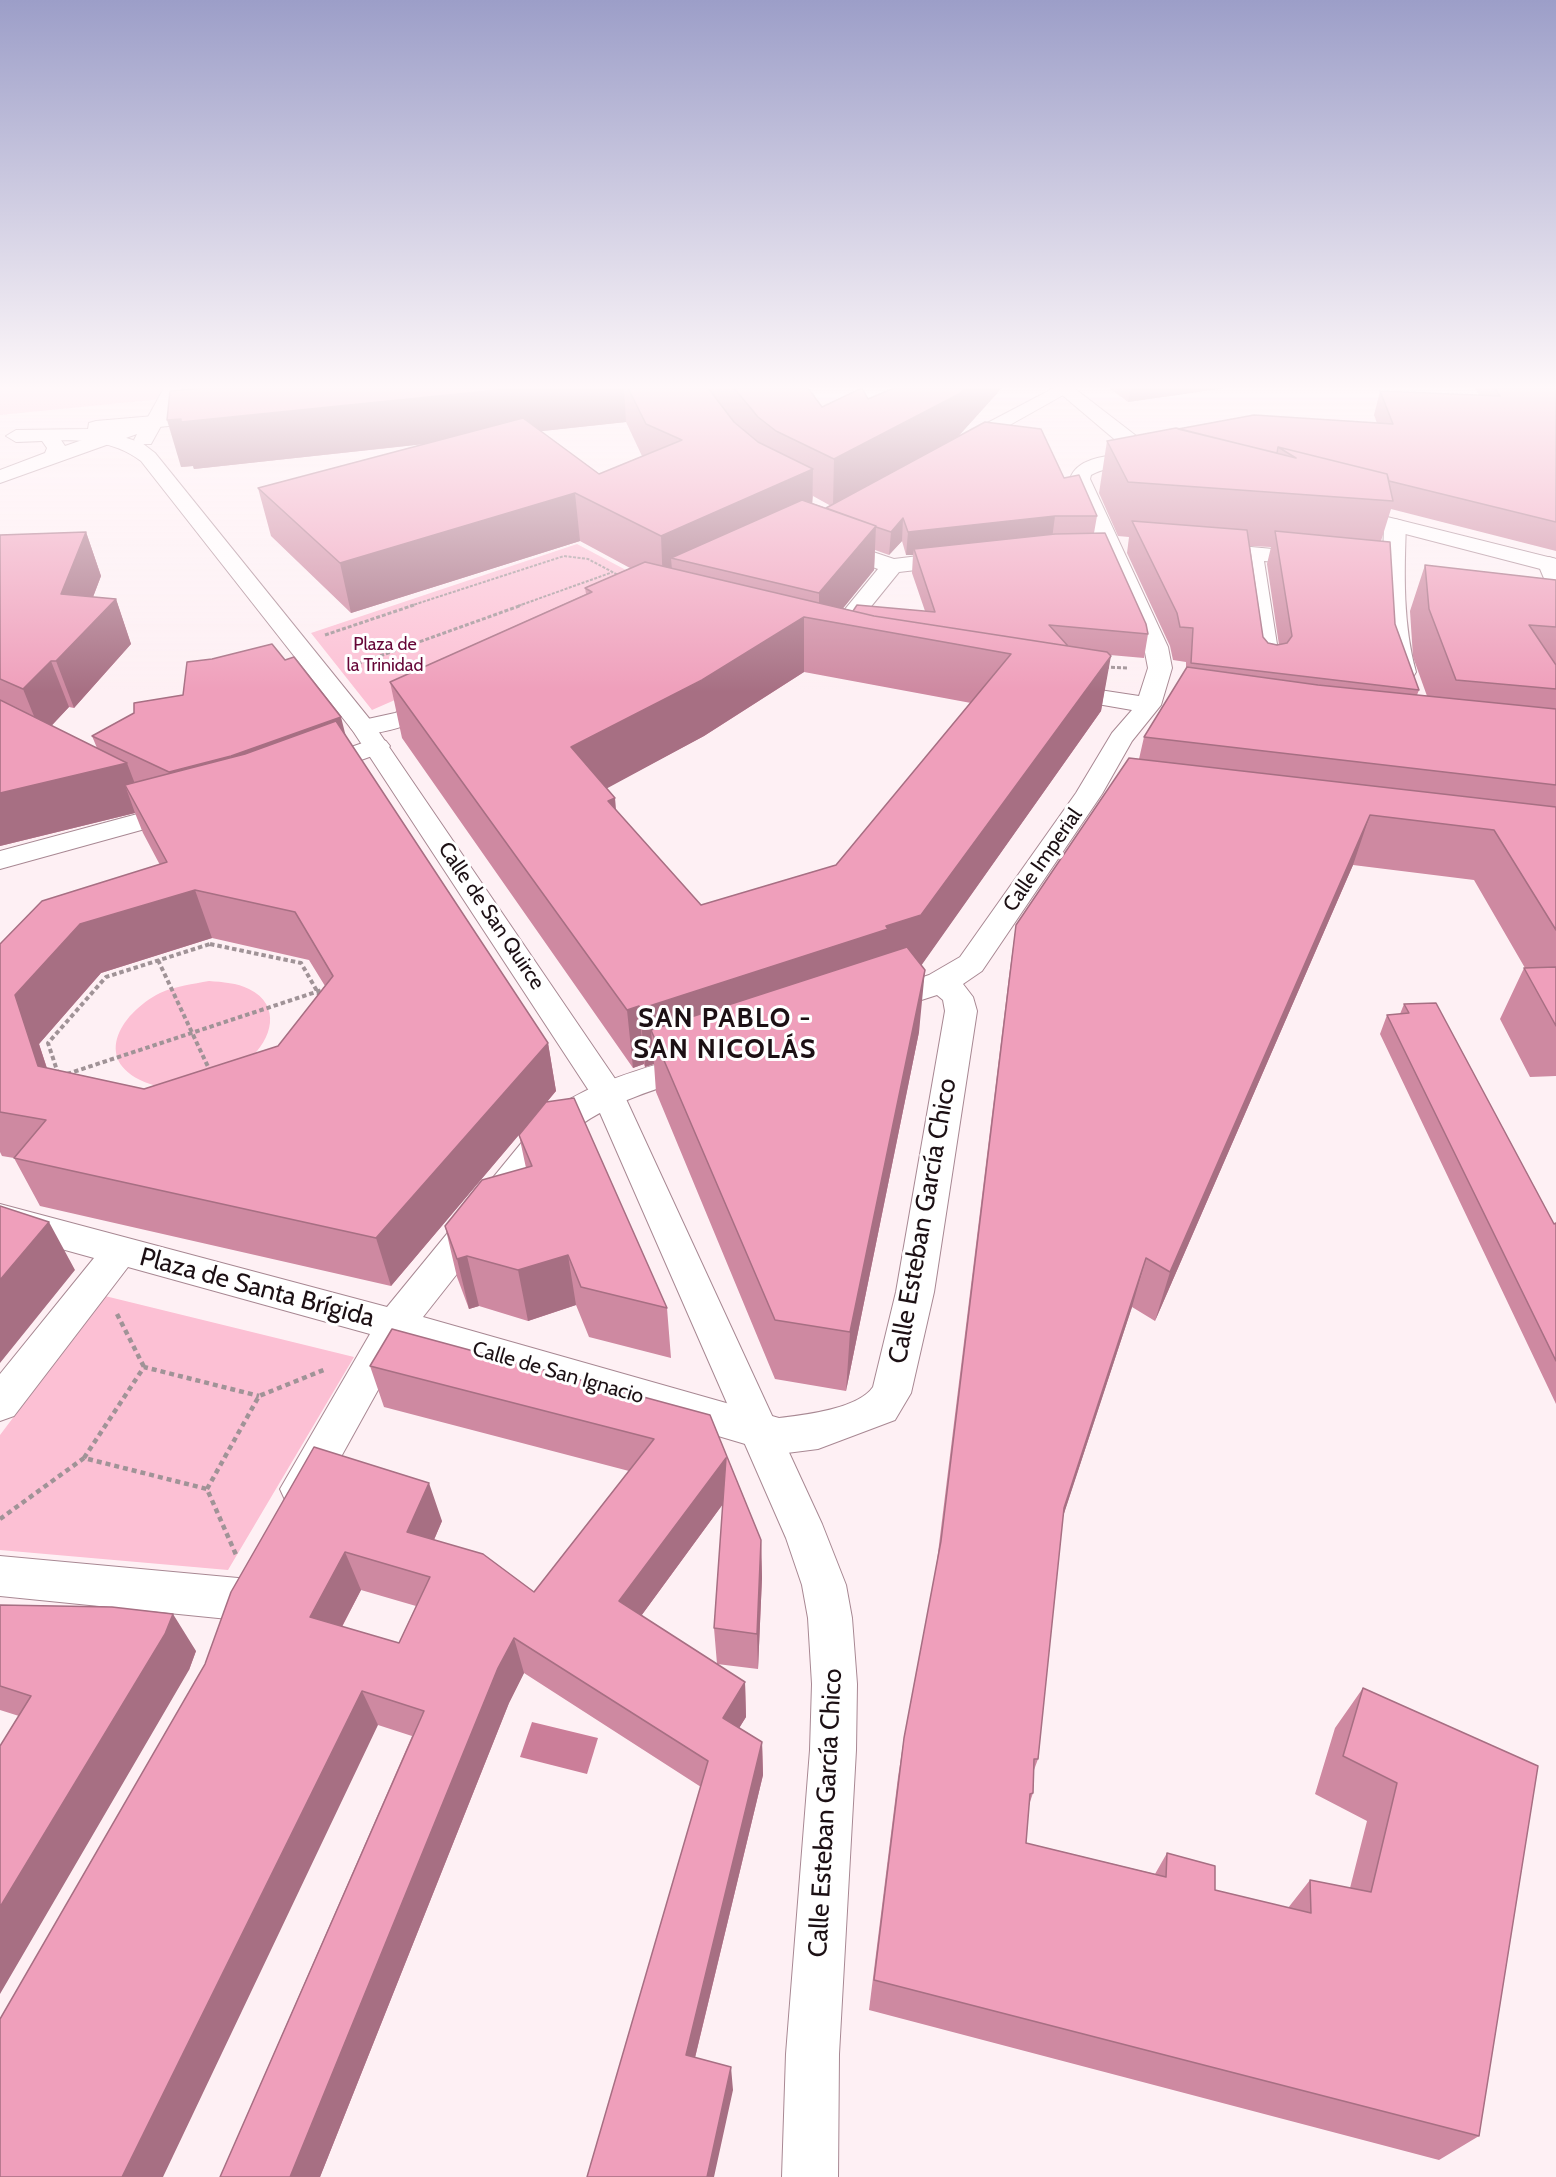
<!DOCTYPE html>
<html>
<head>
<meta charset="utf-8">
<style>
  body { margin:0 }
  canvas { display:block; background:#fef0f4 }
</style>
</head>
<body>
<canvas width="1556" height="2177"></canvas>
<script>
const c = document.querySelector('canvas').getContext('2d');
c.lineJoin = 'round';
function paint(path, color) {
  c.fillStyle = color;
  c.fill(path, 'evenodd');
}
function trace(path, color, width, dash) {
  c.strokeStyle = color;
  c.lineWidth = width;
  c.lineCap = dash ? 'butt' : 'round';
  c.setLineDash(dash || []);
  c.stroke(path);
}
function write(font, color, halo, rows, align = 'center') {
  c.font = font + ' Cabin,sans-serif';
  c.lineWidth = 6;
  c.setLineDash([]);
  c.textBaseline = 'middle';
  c.strokeStyle = halo;
  c.fillStyle = color;
  for (const [text, x, y, turn = 0] of rows) {
    c.save();
    c.translate(x, y);
    c.rotate((+turn || 0) * Math.PI / 180);
    c.textAlign = isNaN(turn) ? turn : align;
    if (halo) c.strokeText(text, 0, 0);
    c.fillText(text, 0, 0);
    c.restore();
  }
}
const green = new Path2D(`
  M 0,388 L 275,388 L 0,415 Z
  M 577,544 L 656,586 L 372,710 L 311,633 Z
  M 209,981 C 223,982 237,983 249,989 C 282,1005 272,1040 249,1059 C 238,1069 216,1073 203,1078 C 185,1084 168,1090 150,1084 C 90,1063 119,1014 160,993 C 176,986 193,984 209,981 Z
  M 105,1296 L 354,1357 L 228,1570 L 0,1550 L 0,1435 Z`);
const water = new Path2D(`
  M 532,1722 L 598,1738 L 587,1774 L 520,1757 Z`);
const pathFar3 = new Path2D(`
  M 410,606 L 564,556 L 588,559 L 620,576
  M 518,606 L 613,572`);
const pathFar2 = new Path2D(`
  M 325,635 L 414,605
  M 352,666 L 522,605
  M 1105,667 L 1127,668`);
const pathFar1 = new Path2D(`
  M 210,944 L 301,963 L 337,1026 L 288,1090 L 168,1130 L 70,1110 L 48,1043 L 106,977 Z
  M 158,960 L 210,1071
  M 67,1074 L 325,989`);
const path = new Path2D(`
  M 117,1314 L 144,1367
  M 84,1458 L 144,1367 L 259,1396
  M 207,1489 L 259,1396 L 326,1369
  M 0,1519 L 84,1458 L 207,1489 L 237,1557`);
const minor = new Path2D(`
  M 164,388 L 182,388 L 151,444 L 137,444 L 134,440 L 137,434 L 0,483 L 0,470 L 45,453 L 47,448 L 40,438 L 43,434 L 57,434 L 65,446 L 148,417 Z
  M 1054,388 L 1074,389 L 967,449 L 953,449 L 950,445 L 953,441 Z
  M 1123,454 L 1156,456 L 1159,460 L 1156,464 C 1134,470 1113,463 1091,475 L 1090,479 L 1168,647 L 1172,668 L 1161,705 L 1132,741 L 1102,794 L 982,971 L 963,984 L 973,997 L 977,1011 L 934,1292 L 911,1393 L 895,1420 L 818,1449 L 779,1454 L 404,1343 L 316,1502 L 301,1508 L 286,1502 L 280,1489 L 370,1334 L 128,1267 L 14,1416 L 0,1421 L 0,1374 L 94,1258 L 0,1232 L 0,1204 L 387,1307 L 541,1119 C 586,1082 643,1069 698,1052 L 709,1056 L 714,1064 L 709,1072 C 658,1089 607,1101 565,1137 L 423,1317 L 779,1418 C 804,1415 858,1409 873,1387 L 896,1292 L 945,1011 L 943,1000 L 937,995 L 881,1013 L 870,1009 L 865,1002 L 870,995 L 929,975 L 960,957 L 1076,793 L 1112,733 L 1132,710 L 1051,696 L 1048,691 L 1051,686 L 1060,684 L 1139,696 L 1148,668 L 1144,647 L 1070,479 C 1076,459 1104,456 1123,454 Z
  M 1395,519 L 1402,521 L 1406,525 C 1404,575 1403,624 1416,672 L 1413,677 L 1404,679 L 1395,677 C 1379,654 1382,600 1382,572 L 1264,561 L 1281,670 L 1278,675 L 1269,677 L 1260,675 L 1257,670 L 1242,560 L 1199,555 L 1196,550 L 1199,545 L 1207,543 L 1383,559 L 1384,525 L 1388,521 Z
  M 831,538 L 894,559 L 959,551 L 967,553 L 970,558 L 967,563 L 959,565 L 899,572 L 839,646 L 823,646 L 819,641 L 878,569 L 823,549 L 820,544 L 823,539 Z
  M 1549,557 L 1556,559 L 1556,590 L 1548,588 L 1538,564 L 1541,559 Z
  M 438,696 L 447,698 L 450,703 L 447,708 C 422,719 381,739 354,732 L 350,727 L 354,722 L 395,713 Z
  M 377,738 L 386,741 L 390,746 L 386,751 L 314,777 L 305,775 L 301,769 L 305,763 Z
  M 182,802 L 192,804 L 196,810 L 192,816 L 0,869 L 0,851 Z
  M 0,1556 L 238,1578 L 253,1584 L 260,1599 L 253,1614 L 238,1620 L 0,1596 Z`);
const major = new Path2D(`
  M 1054,388 L 1074,388 L 1170,462 L 1167,466 L 1153,466 L 1133,455 Z
  M 212,411 L 221,417 L 219,421 L 108,432 L 142,443 L 155,453 L 372,722 L 620,1086 L 822,1524 L 846,1585 L 852,1618 L 857,1684 L 856,1750 L 839,2054 L 838,2177 L 782,2177 L 786,2054 L 810,1750 L 812,1684 L 808,1618 L 802,1585 L 786,1538 L 593,1097 L 353,731 L 141,461 C 104,433 60,441 16,442 L 6,436 L 16,430 L 88,429 L 89,423 L 96,421 Z
  M 1343,506 L 1556,559 L 1556,573 L 1336,516 L 1333,512 L 1336,508 Z`);
const wall = new Path2D(`
  M 206,388 L 808,388 L 822,407 L 868,399 L 957,437 L 1064,478 L 1097,516 L 1094,533 L 1148,634 L 1144,658 L 1110,655 L 1101,711 L 921,965 L 919,1032 L 846,1391 L 775,1379 L 656,1092 L 654,1064 L 645,1067 L 644,1064 L 633,1068 L 402,738 L 390,682 L 586,594 L 585,588 L 630,568 L 580,541 L 351,613 L 271,536 L 258,488 L 425,444 L 194,469 L 193,466 L 181,467 ZM 626,422 L 642,456 L 599,474 L 541,431 ZM 813,496 L 831,506 L 826,508 L 812,503 ZM 902,541 L 906,555 L 913,555 L 912,573 L 925,611 L 853,611 L 843,608 L 874,570 L 875,550 L 889,555 ZM 804,672 L 971,703 L 836,865 L 701,905 L 616,811 L 606,788 L 704,736 Z
  M 1109,388 L 1225,388 L 1128,402 Z
  M 1475,388 L 1556,388 L 1556,551 L 1391,509 L 1381,541 L 1395,624 L 1419,690 L 1417,695 L 1427,696 L 1413,657 L 1410,611 L 1425,565 L 1556,580 L 1556,1076 L 1530,1077 L 1500,1019 L 1524,968 L 1525,968 L 1474,880 L 1353,865 L 1155,1321 L 1132,1307 L 1062,1519 L 1038,1759 L 1034,1770 L 1033,1793 L 1029,1805 L 1026,1843 L 1155,1874 L 1167,1853 L 1215,1890 L 1288,1908 L 1310,1880 L 1350,1888 L 1367,1821 L 1315,1794 L 1335,1728 L 1363,1688 L 1538,1766 L 1479,2136 L 1439,2160 L 869,2010 L 898,1777 L 904,1738 L 936,1569 L 1009,976 L 1016,925 L 1139,759 L 1144,737 L 1186,669 L 1186,662 L 1173,660 L 1170,646 L 1127,553 L 1129,537 L 1118,536 L 1099,493 L 1107,441 L 1178,429 L 1377,423 L 1374,415 L 1380,391 L 1479,395 ZM 1250,546 L 1271,547 L 1267,564 L 1279,645 L 1268,643 L 1263,637 Z
  M 86,532 L 101,576 L 93,597 L 116,599 L 131,644 L 74,708 L 69,707 L 51,726 L 97,748 L 92,736 L 183,695 L 285,660 L 345,735 L 548,1043 L 556,1091 L 547,1102 L 667,1308 L 671,1358 L 589,1337 L 576,1305 L 528,1321 L 479,1306 L 469,1309 L 457,1277 L 445,1226 L 526,1168 L 519,1135 L 540,1110 L 391,1286 L 40,1206 L 14,1158 L 2,1156 L 0,1152 L 0,944 L 160,865 L 143,833 L 135,813 L 0,846 L 0,535 ZM 212,938 L 309,960 L 325,986 L 278,1046 L 144,1089 L 47,1068 L 39,1044 L 101,973 Z
  M 1404,1004 L 1554,1224 L 1556,1223 L 1556,1404 L 1380,1034 L 1387,1015 L 1400,1014 Z
  M 370,1366 L 710,1415 L 761,1540 L 762,1578 L 758,1669 L 717,1664 L 714,1628 L 723,1504 L 641,1616 L 745,1682 L 746,1717 L 739,1728 L 762,1742 L 763,1775 L 695,2058 L 733,2090 L 587,2177 L 701,1787 L 524,1673 L 509,1703 L 320,2177 L 220,2177 L 412,1736 L 378,1725 L 205,1664 L 314,1447 L 442,1521 L 434,1540 L 534,1592 L 629,1471 L 384,1407 ZM 361,1590 L 416,1606 L 399,1643 L 342,1627 Z
  M 0,1605 L 196,1651 L 189,1670 L 19,1716 L 0,1710 Z`);
const shadedWall = new Path2D(`
  M 517,388 L 624,388 L 626,422 L 194,469 L 193,466 L 181,467 L 167,420 Z
  M 965,388 L 1002,388 L 956,439 L 833,506 L 834,459 Z
  M 1131,388 L 1225,388 L 1128,402 Z
  M 813,469 L 812,517 L 671,558 L 673,582 L 663,586 L 661,536 Z
  M 575,493 L 580,541 L 351,613 L 340,563 Z
  M 1055,516 L 1052,539 L 914,549 L 913,555 L 906,555 L 908,532 Z
  M 903,518 L 902,541 L 889,555 L 891,532 Z
  M 876,526 L 874,570 L 832,622 L 819,620 L 819,593 Z
  M 86,532 L 101,576 L 77,639 L 116,599 L 131,644 L 74,708 L 56,661 L 61,594 Z
  M 804,617 L 804,672 L 704,736 L 578,804 L 571,747 Z
  M 1111,656 L 1101,711 L 916,973 L 651,1030 L 654,1064 L 645,1067 L 640,1009 L 886,926 Z
  M 51,661 L 69,707 L 42,736 L 23,689 Z
  M 341,717 L 348,745 L 179,801 L 169,772 Z
  M 127,763 L 145,810 L 125,785 L 135,813 L 0,846 L 0,793 Z
  M 615,798 L 620,856 L 608,801 Z
  M 1370,815 L 1353,865 L 1155,1321 L 1170,1272 Z
  M 195,890 L 212,938 L 101,973 L 39,1044 L 62,1115 L 38,1066 L 15,995 L 80,924 Z
  M 925,970 L 919,1032 L 846,1391 L 850,1332 Z
  M 639,1006 L 644,1064 L 633,1068 L 627,1010 Z
  M 548,1043 L 556,1091 L 391,1286 L 376,1238 Z
  M 49,1222 L 75,1270 L 0,1363 L 0,1280 Z
  M 568,1255 L 576,1305 L 528,1321 L 518,1270 Z
  M 467,1256 L 479,1306 L 469,1309 L 457,1259 Z
  M 1146,1258 L 1132,1307 L 1051,1553 L 1064,1508 Z
  M 726,1458 L 728,1497 L 625,1638 L 619,1601 Z
  M 429,1483 L 442,1521 L 421,1570 L 407,1532 Z
  M 761,1540 L 762,1578 L 758,1669 L 757,1634 Z
  M 345,1552 L 361,1590 L 328,1653 L 310,1617 Z
  M 173,1614 L 196,1651 L 189,1670 L 0,1994 L 0,1907 Z
  M 514,1638 L 524,1673 L 509,1703 L 320,2177 L 290,2177 L 498,1668 Z
  M 745,1682 L 746,1717 L 725,1751 L 723,1718 Z
  M 362,1691 L 378,1725 L 163,2177 L 122,2177 Z
  M 762,1742 L 763,1775 L 690,2078 L 686,2055 Z
  M 731,2067 L 733,2090 L 714,2177 L 707,2177 Z`);
const building = new Path2D(`
  M 206,388 L 517,388 L 181,422 L 181,419 L 167,420 L 170,391 Z
  M 628,388 L 708,388 L 734,422 L 758,442 L 813,469 L 661,536 L 575,493 L 340,563 L 258,488 L 523,418 L 599,474 L 682,440 L 646,424 Z
  M 734,388 L 808,388 L 822,407 L 862,388 L 868,399 L 894,388 L 965,388 L 959,394 L 834,459 L 776,431 L 758,417 Z
  M 1495,388 L 1556,388 L 1556,522 L 1389,481 L 1387,474 L 1278,447 L 1277,453 L 1178,429 L 1254,415 L 1393,424 L 1380,391 L 1500,396 Z
  M 985,422 L 1041,429 L 1064,478 L 1079,475 L 1097,516 L 1055,516 L 908,532 L 903,518 L 891,532 L 876,527 L 876,526 L 826,508 Z
  M 1176,428 L 1296,458 L 1278,447 L 1387,474 L 1393,501 L 1128,482 L 1107,441 Z
  M 802,500 L 876,526 L 819,593 L 671,558 Z
  M 1132,521 L 1247,530 L 1263,637 L 1268,643 L 1277,645 L 1287,643 L 1292,636 L 1275,531 L 1390,542 L 1395,624 L 1419,690 L 1191,663 L 1193,628 L 1180,627 L 1177,613 Z
  M 86,532 L 61,594 L 116,599 L 56,661 L 51,661 L 23,689 L 0,679 L 0,535 Z
  M 1105,533 L 1146,624 L 1148,634 L 1049,625 L 1068,646 L 874,616 L 853,611 L 857,605 L 935,612 L 914,549 L 1055,534 Z
  M 645,562 L 874,616 L 1107,652 L 1111,656 L 921,915 L 886,926 L 888,929 L 640,1009 L 639,1006 L 627,1010 L 390,682 L 592,592 L 585,588 ZM 804,617 L 1011,654 L 836,865 L 701,905 L 608,801 L 615,798 L 571,747 L 702,680 Z
  M 1425,565 L 1556,580 L 1556,627 L 1529,625 L 1556,665 L 1556,689 L 1456,680 L 1429,609 Z
  M 272,644 L 285,660 L 294,657 L 341,717 L 231,756 L 169,772 L 92,736 L 134,713 L 134,703 L 183,695 L 187,662 L 212,659 Z
  M 1187,667 L 1318,685 L 1556,709 L 1556,785 L 1144,737 Z
  M 0,700 L 127,763 L 0,793 Z
  M 336,721 L 548,1043 L 376,1238 L 14,1158 L 46,1120 L 0,1112 L 0,944 L 42,901 L 167,862 L 125,785 L 245,754 ZM 195,890 L 295,912 L 333,976 L 278,1046 L 144,1089 L 38,1066 L 15,995 L 80,924 Z
  M 1129,758 L 1556,807 L 1556,930 L 1494,830 L 1370,815 L 1170,1272 L 1146,1258 L 1064,1508 L 1038,1759 L 1034,1759 L 1033,1793 L 1030,1794 L 1026,1843 L 1166,1877 L 1167,1853 L 1215,1866 L 1215,1890 L 1311,1913 L 1310,1880 L 1371,1892 L 1397,1783 L 1343,1756 L 1363,1688 L 1538,1766 L 1479,2136 L 874,1980 L 904,1738 L 941,1541 L 1016,925 Z
  M 907,947 L 925,970 L 850,1332 L 775,1320 L 651,1030 Z
  M 1556,967 L 1556,1026 L 1524,968 Z
  M 1436,1003 L 1554,1224 L 1556,1223 L 1556,1361 L 1387,1015 L 1409,1013 L 1404,1004 Z
  M 574,1098 L 667,1308 L 581,1287 L 568,1255 L 518,1270 L 467,1256 L 457,1259 L 445,1226 L 482,1180 L 532,1166 L 519,1135 L 546,1102 Z
  M 0,1206 L 49,1222 L 0,1280 Z
  M 392,1329 L 710,1415 L 761,1540 L 757,1634 L 714,1628 L 726,1458 L 619,1601 L 745,1682 L 723,1718 L 762,1742 L 686,2055 L 731,2067 L 707,2177 L 587,2177 L 708,1761 L 514,1638 L 498,1668 L 290,2177 L 220,2177 L 424,1711 L 362,1691 L 122,2177 L 0,2177 L 0,2019 L 205,1664 L 231,1592 L 314,1447 L 429,1483 L 407,1532 L 483,1554 L 534,1592 L 654,1439 L 370,1366 ZM 345,1552 L 430,1577 L 399,1643 L 310,1617 Z
  M 0,1605 L 112,1607 L 173,1614 L 165,1634 L 0,1907 L 0,1746 L 31,1696 L 0,1686 Z`);
const farParknames = [
  ["Plaza de",385,645],
  ["la Trinidad",385,666]
];
const streetNames = [
  ["Calle Imperial",1043,860,-55],
  ["Calle de San Quirce",491,916,56],
  ["Calle de San Ignacio",558,1373,16]
];
const nearStreetnames = [
  ["Calle Esteban García Chico",923,1221,-80],
  ["Plaza de Santa Brígida",257,1288,15],
  ["Calle Esteban García Chico",826,1813,-87]
];
const districtNames = [
  ["SAN PABLO -",725,1019],
  ["SAN NICOLÁS",725,1050]
];
paint(green, '#fcc0d4');
paint(water, '#cb7e99');
trace(minor, '#a88893', 2);
trace(major, '#a88893', 2);
trace(pathFar3, '#a09397', 2, [3, 1.5]);
trace(pathFar2, '#a09397', 3, [4, 2]);
trace(pathFar1, '#a09397', 4, [4.5, 3]);
trace(path, '#a09397', 4.5, [5, 4]);
paint(minor, '#fff');
paint(major, '#fff');
paint(wall, '#ce89a1');
paint(shadedWall, '#a76f83');
paint(building, '#ef9fbb');
trace(building, '#a76f83', 1.5);
const sky = c.createLinearGradient(0, 0, 0, 692);
sky.addColorStop(0, '#9c9ec8');
sky.addColorStop(0.56, '#fff8fa');
sky.addColorStop(1, '#fff8fa00');
c.fillStyle = sky;
c.fillRect(0, 0, 1556, 692);
write('18px', '#660637', '#fff', farParknames);
write('21px', '#1c1014', '#fff', streetNames);
write('26px', '#1c1014', '#fff', nearStreetnames);
c.letterSpacing = '1.5px';
write('bold 27px', '#1c1014', '#fff', districtNames);
c.letterSpacing = '0px';
</script>
</body>
</html>
